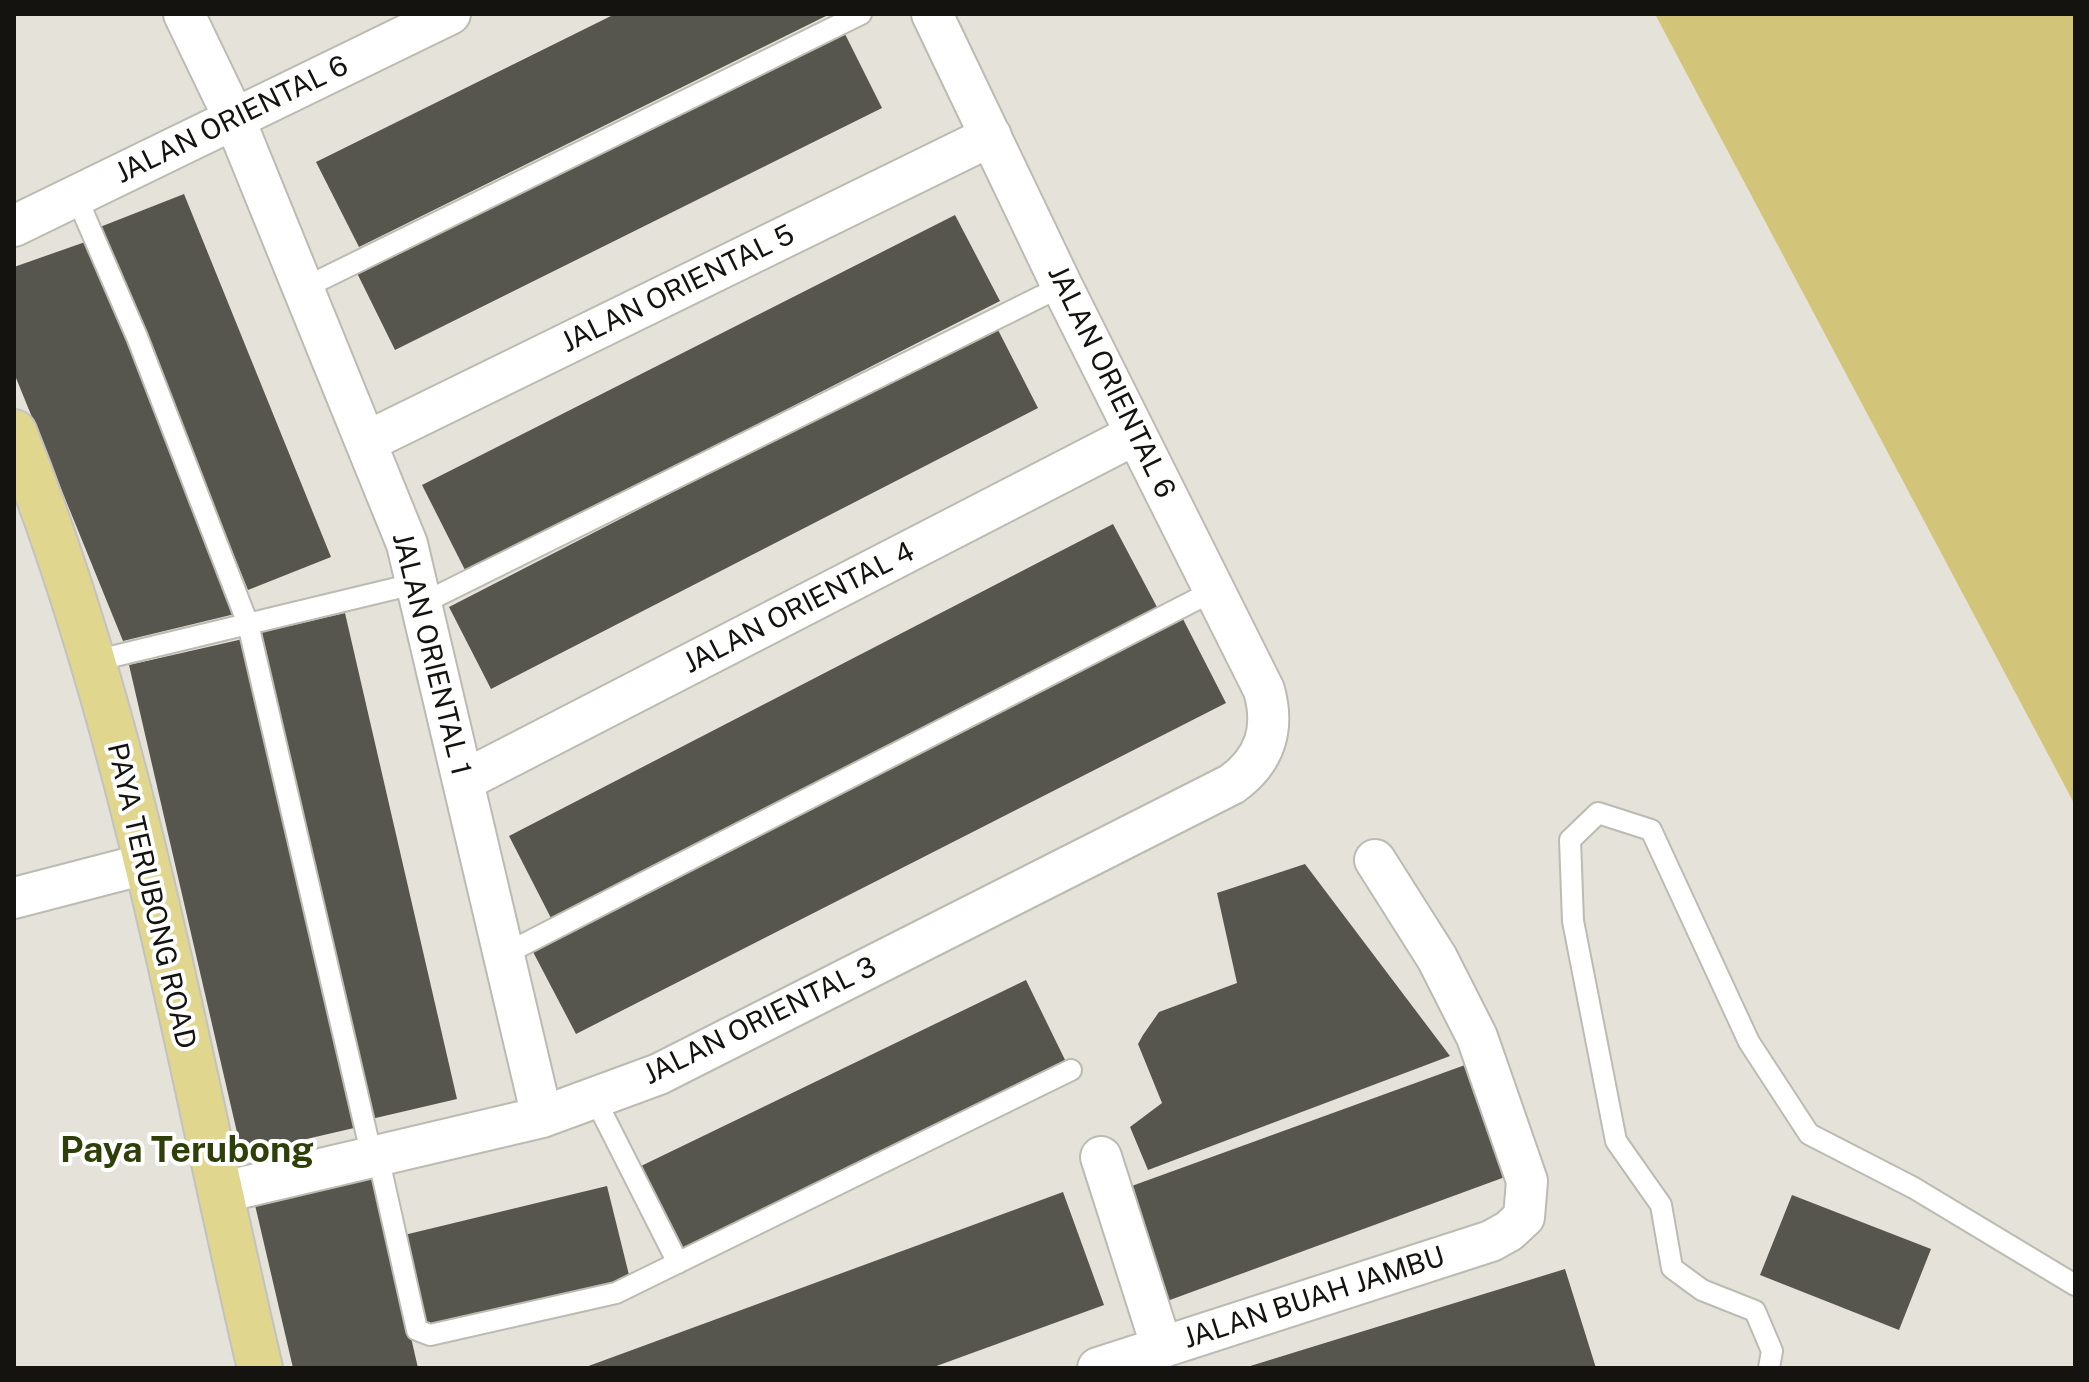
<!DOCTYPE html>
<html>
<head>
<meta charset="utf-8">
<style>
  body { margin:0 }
  #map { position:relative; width:2089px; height:1382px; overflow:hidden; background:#e4e2d9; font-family:"Public Sans",sans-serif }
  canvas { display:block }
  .frame { position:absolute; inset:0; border:16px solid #141310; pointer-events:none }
</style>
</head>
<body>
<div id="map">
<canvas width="2089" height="1382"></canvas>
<div class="frame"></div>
</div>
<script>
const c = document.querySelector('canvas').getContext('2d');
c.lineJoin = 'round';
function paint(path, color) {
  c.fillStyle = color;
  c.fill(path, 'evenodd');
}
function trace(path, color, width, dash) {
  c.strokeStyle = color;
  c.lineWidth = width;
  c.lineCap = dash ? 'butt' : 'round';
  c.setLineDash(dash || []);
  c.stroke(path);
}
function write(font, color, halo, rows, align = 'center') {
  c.font = font + ' "Public Sans",sans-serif';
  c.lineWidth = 8;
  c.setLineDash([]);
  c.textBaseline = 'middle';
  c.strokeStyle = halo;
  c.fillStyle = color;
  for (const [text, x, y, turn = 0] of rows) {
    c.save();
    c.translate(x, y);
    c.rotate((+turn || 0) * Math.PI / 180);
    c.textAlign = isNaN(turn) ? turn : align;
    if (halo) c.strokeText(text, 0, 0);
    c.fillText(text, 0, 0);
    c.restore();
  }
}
const green = new Path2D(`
  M 1655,14 L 2075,14 L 2075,805 Z`);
const building = new Path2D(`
  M 615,14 L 830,14 L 359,247 L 316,162 Z
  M 842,28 L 882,108 L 395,350 L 356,271 Z
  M 184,194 L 331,557 L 248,590 L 100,227 Z
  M 955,215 L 1000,301 L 466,572 L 422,485 Z
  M 88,241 L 239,613 L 123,641 L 14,373 L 14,267 Z
  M 996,326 L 1038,408 L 491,689 L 449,607 Z
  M 1113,524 L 1157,607 L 552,920 L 509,836 Z
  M 345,613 L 457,1099 L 367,1120 L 255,634 Z
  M 1183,619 L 1226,703 L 576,1034 L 532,950 Z
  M 243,639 L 354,1128 L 242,1154 L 129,665 Z
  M 1305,864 L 1450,1056 L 1148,1170 L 1130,1127 L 1162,1103 L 1138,1044 L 1143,1035 L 1159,1012 L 1237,983 L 1217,893 Z
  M 1026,980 L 1067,1064 L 681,1249 L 641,1166 Z
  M 1465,1065 L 1505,1177 L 1159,1304 L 1118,1191 Z
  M 374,1177 L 418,1368 L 293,1368 L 255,1205 Z
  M 607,1186 L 630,1279 L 422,1329 L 400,1236 Z
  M 1063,1192 L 1104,1305 L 931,1368 L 583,1368 Z
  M 1792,1195 L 1931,1249 L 1899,1330 L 1760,1275 Z
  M 1565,1269 L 1596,1368 L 1247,1368 L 1247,1367 Z`);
const service = new Path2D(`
  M 76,196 L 137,337 L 248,624 L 372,1157
  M 304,288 L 861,14
  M 423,603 L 1062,286
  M 94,661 L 418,583
  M 503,955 L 1215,590
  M 595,1099 L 678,1263
  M 378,1156 L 417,1330 L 430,1335 L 616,1293 L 1071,1070
  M 1769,1368 L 1772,1351 L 1755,1311 L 1702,1290 L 1672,1268 L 1661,1205 L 1616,1141 L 1573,921 L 1570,840 L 1598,813 L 1651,830 L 1749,1042 L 1809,1134 L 1914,1188 L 2075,1285`);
const minor = new Path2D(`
  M 184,14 L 234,118 L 407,544 L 542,1117
  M 14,226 L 450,14
  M 366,442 L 991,136
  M 463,781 L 1136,434
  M 14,898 L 145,864
  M 1101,1157 L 1162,1348
  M 219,1193 L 542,1117 L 659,1074 L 1232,784 C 1265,760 1275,729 1264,690 L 1062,286 L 932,14
  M 1098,1368 L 1491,1241 L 1509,1231 L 1524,1217 L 1527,1181 L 1477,1037 L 1437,958 L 1375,860`);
const primary = new Path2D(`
  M 14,432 C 134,732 186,1054 260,1368`);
const streetNames = [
  ["JALAN ORIENTAL 6",232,120,-26],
  ["JALAN ORIENTAL 5",678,289,-26],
  ["JALAN ORIENTAL 6",1111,382,64],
  ["JALAN ORIENTAL 4",799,608,-27],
  ["JALAN ORIENTAL 1",431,654,76],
  ["PAYA TERUBONG ROAD",151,896,77],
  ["JALAN ORIENTAL 3",760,1021,-26],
  ["JALAN BUAH JAMBU",1314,1298,-18]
];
const districtNames = [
  ["Paya Terubong",187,1151]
];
paint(green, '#d2c478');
paint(building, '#57564e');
trace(service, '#bcbbb2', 24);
trace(minor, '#bcbbb2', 44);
trace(primary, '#c2c2c1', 48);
trace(service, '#fff', 20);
trace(minor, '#fff', 40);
trace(primary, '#e0d68e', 44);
write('28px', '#141310', '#fff', streetNames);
write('bold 36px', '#2e3f08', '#fff', districtNames);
</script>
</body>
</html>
